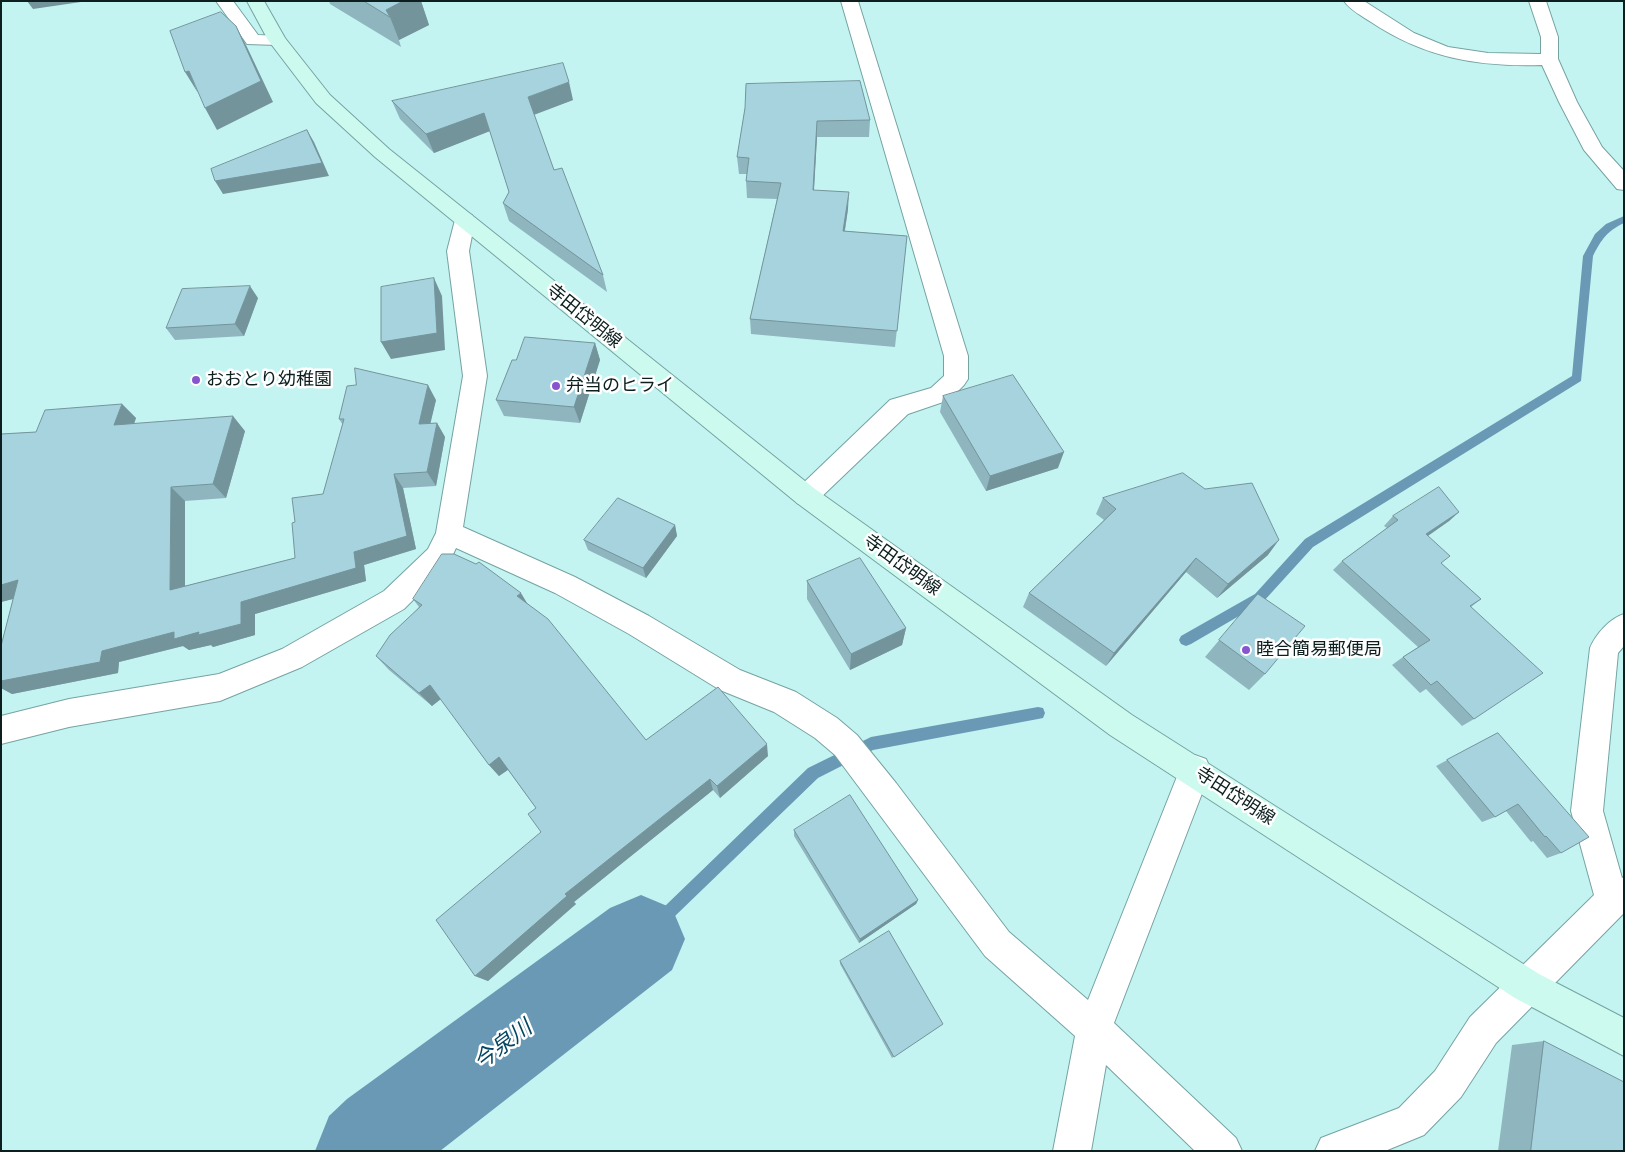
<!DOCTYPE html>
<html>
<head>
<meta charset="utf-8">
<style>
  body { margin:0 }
  #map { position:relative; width:1625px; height:1152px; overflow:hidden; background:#c3f4f2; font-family:Mulish,sans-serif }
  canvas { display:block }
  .frame { position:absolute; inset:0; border:2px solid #0c1e1e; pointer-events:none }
</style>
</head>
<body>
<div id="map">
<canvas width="1625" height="1152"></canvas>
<div class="frame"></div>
</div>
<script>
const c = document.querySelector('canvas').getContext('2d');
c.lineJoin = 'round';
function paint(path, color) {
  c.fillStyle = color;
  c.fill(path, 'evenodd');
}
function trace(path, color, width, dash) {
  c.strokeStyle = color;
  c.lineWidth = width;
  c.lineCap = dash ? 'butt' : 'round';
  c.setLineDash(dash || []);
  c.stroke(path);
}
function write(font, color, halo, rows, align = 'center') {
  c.font = font + ' Mulish,"Noto Sans JP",sans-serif';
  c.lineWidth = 5;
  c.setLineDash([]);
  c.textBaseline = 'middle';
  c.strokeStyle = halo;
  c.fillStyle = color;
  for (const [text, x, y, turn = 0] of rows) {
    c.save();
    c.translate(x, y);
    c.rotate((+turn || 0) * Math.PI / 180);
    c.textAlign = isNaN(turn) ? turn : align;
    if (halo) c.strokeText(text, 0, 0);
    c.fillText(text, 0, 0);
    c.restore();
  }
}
const stream = new Path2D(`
  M 1624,216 L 1624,223 C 1607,231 1601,240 1593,256 L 1581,381 L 1313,547 L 1263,602 L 1191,644 L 1186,646 L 1181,644 L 1179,640 L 1181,636 L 1255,594 L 1305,539 L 1572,376 L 1583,256 L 1595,234 L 1606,224 Z
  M 1038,707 L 1043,708 L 1045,713 L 1043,718 L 1038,719 L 873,750 L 818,778 L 646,944 L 641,947 L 636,944 L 633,939 L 636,934 L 808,768 L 871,737 Z`);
const river = new Path2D(`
  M 641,895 L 672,908 L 685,939 L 672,970 L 440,1151 L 315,1151 L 329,1116 L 347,1099 L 610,908 Z`);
const minor = new Path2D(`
  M 216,1 L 233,1 L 258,35 L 283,36 L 286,40 L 283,44 L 277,45 L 247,44 Z
  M 841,1 L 858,1 L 968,356 L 968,379 L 964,385 L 949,400 L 908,414 L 815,503 L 806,507 L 797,503 L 793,496 L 797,489 L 890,400 L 931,388 L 944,376 L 944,356 Z
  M 1344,1 L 1364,1 L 1414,33 L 1448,47 L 1488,53 L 1541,54 L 1541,37 L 1529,1 L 1546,1 L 1558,37 L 1558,59 L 1577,102 L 1602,147 L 1624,171 L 1624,190 L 1617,189 L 1584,150 L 1559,102 L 1542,65 C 1478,67 1425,58 1371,22 C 1362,16 1350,10 1344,1 Z
  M 465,213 L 472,215 L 475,220 L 469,251 L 487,376 L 463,527 L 575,577 L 649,616 L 740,670 L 796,692 L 837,718 L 857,735 L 896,783 L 1009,932 L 1088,1000 L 1184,759 L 1195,755 L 1206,759 L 1211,770 L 1114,1023 L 1236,1138 L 1242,1151 L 1195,1151 L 1106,1065 L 1091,1151 L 1053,1151 L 1075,1036 L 985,956 L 835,755 L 815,738 L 774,712 L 720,690 L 629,634 L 555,593 L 456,548 L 448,565 L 404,609 L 302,667 L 220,701 L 69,727 L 1,744 L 1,716 L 69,699 L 219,674 L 282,649 L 384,591 L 428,549 L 436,533 L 463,376 L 447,251 L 455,220 L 458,215 Z
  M 1624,614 L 1624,646 L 1618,653 L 1603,811 L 1622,878 L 1624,877 L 1624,913 L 1496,1043 L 1461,1097 L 1424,1135 L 1385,1151 L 1315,1151 L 1321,1138 L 1399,1108 L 1435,1071 L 1470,1017 L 1594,895 L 1571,811 L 1590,648 C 1596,634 1609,619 1624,614 Z`);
const secondary = new Path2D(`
  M 247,1 L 264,1 L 285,38 L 330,95 L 389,149 L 815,489 L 1132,715 L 1539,974 L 1624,1018 L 1624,1056 L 1515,998 L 1110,735 L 797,503 L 375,157 L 316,103 L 268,40 Z`);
const wall = new Path2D(`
  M 329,1 L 421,1 L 429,25 L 399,40 L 401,47 L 330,4 Z
  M 573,100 L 534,115 L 554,170 L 603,275 L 607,292 L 509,221 L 503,203 L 509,192 L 490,131 L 434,153 L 400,119 L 392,101 Z
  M 745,108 L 870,120 L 869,137 L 817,137 L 814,190 L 848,209 L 845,231 L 907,236 L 895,347 L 751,334 L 750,319 L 777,199 L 747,198 L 746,181 L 747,174 L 739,174 L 737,157 Z
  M 258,298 L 244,336 L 175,340 L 166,328 Z
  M 595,343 L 600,360 L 580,423 L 504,416 L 496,400 L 516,360 Z
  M 943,396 L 1058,468 L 986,491 L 940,412 Z
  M 436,400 L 430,423 L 437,423 L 445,437 L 436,486 L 403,488 L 416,549 L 364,565 L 366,581 L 255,614 L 255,635 L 213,647 L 211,645 L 189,650 L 183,646 L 119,662 L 118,673 L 12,694 L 1,688 L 1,646 L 13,599 L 1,602 L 1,434 L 36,432 L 122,404 L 136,418 L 134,424 L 245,431 L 226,498 L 185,501 L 185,586 L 295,558 L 295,522 L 323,494 L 343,425 L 339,419 Z
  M 1103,498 L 1268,555 L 1217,598 L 1186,572 L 1106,666 L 1023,607 L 1029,593 L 1104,520 L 1096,514 Z
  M 1459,512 L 1449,521 L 1428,536 L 1441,563 L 1481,599 L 1471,607 L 1474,719 L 1462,726 L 1426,689 L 1420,693 L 1392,665 L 1403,657 L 1418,647 L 1333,570 L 1342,561 L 1387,528 L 1384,526 L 1393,516 Z
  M 675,525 L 677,536 L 646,578 L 588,550 L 584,540 Z
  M 807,581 L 906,628 L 902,645 L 850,670 L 807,599 Z
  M 1258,594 L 1265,674 L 1249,690 L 1205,657 Z
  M 413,599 L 527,603 L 646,740 L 768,756 L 720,798 L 713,790 L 574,902 L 576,904 L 488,981 L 475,976 L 541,832 L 536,808 L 508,770 L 499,776 L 489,765 L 441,699 L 432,706 L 389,670 L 376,656 L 419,607 Z
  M 1498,733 L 1561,853 L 1547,858 L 1533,841 L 1531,842 L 1506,811 L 1495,817 L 1482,822 L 1436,766 Z
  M 794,830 L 918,900 L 916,904 L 859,943 L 794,836 Z
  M 840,961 L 943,1024 L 892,1058 L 840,964 Z
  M 1544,1041 L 1624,1151 L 1498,1151 L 1512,1045 Z`);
const shadedWall = new Path2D(`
  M 27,1 L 81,1 L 81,2 L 33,9 Z
  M 403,1 L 421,1 L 429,25 L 399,40 L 390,17 L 386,10 Z
  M 236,26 L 247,47 L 273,102 L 217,130 L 205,108 Z
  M 189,71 L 198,93 L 185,72 Z
  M 569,82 L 573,100 L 533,115 L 528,97 Z
  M 484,113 L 490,131 L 434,153 L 426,134 Z
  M 817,121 L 817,137 L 813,206 L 813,190 Z
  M 307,130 L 314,142 L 329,176 L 223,194 L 215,181 Z
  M 849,192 L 848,209 L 842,247 L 843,231 Z
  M 434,278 L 442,296 L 445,350 L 391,359 L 381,342 Z
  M 250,286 L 258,298 L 244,336 L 235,324 Z
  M 595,343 L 600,360 L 580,423 L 574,407 Z
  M 428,385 L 436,400 L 427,438 L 419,424 Z
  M 122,404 L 136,418 L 128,440 L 114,425 Z
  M 233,416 L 245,431 L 226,498 L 213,484 Z
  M 437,423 L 445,437 L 436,486 L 427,472 Z
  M 1064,452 L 1058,468 L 986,491 L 990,476 Z
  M 394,474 L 403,488 L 416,549 L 364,565 L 366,581 L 255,614 L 255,635 L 213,647 L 211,645 L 189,650 L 183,646 L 119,662 L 118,673 L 12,694 L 1,688 L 1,681 L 102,651 L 174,632 L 354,552 Z
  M 171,487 L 185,501 L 185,602 L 170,590 Z
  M 1459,512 L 1449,521 L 1416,544 L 1426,534 Z
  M 675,525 L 677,536 L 646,578 L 643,568 Z
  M 1279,540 L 1268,555 L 1217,598 L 1228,584 Z
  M 1196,558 L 1186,572 L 1106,666 L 1114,653 Z
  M 18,580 L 36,593 L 1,602 L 1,585 Z
  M 521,593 L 530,608 L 517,596 Z
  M 906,628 L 902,645 L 850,670 L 851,654 Z
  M 430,685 L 442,698 L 432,706 L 419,693 Z
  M 767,744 L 768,756 L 720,798 L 717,786 Z
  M 499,757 L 509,769 L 499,776 L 489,765 Z
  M 710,779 L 713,790 L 574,902 L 576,904 L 488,981 L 475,976 L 565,894 Z
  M 918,900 L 916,904 L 859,943 L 860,939 Z`);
const building = new Path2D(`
  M 364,1 L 403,1 L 386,10 L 390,17 Z
  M 221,12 L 236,26 L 261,81 L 205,108 L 189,71 L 185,72 L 170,31 Z
  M 563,63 L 569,82 L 528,97 L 554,170 L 562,168 L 603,275 L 503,203 L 509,192 L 484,113 L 426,134 L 392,101 Z
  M 860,81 L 870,120 L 817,121 L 813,190 L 849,192 L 843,231 L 907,236 L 897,331 L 750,319 L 781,183 L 746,181 L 749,158 L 737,157 L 745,108 L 746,84 Z
  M 307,130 L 322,163 L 215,181 L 211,169 Z
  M 434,278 L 437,333 L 381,342 L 381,287 Z
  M 250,286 L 235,324 L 166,328 L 182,289 Z
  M 525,337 L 595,343 L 574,407 L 496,400 L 512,360 L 516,360 Z
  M 355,368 L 428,385 L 419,424 L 437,423 L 427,472 L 394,474 L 407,536 L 354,552 L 356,568 L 241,602 L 241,624 L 198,635 L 199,632 L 174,639 L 174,632 L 102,651 L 100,662 L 1,681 L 1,646 L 18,580 L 1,585 L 1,434 L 36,432 L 45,410 L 122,404 L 114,425 L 233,416 L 213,484 L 171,487 L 170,590 L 295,558 L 292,523 L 295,522 L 292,498 L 323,494 L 344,419 L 339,419 L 347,386 L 356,385 Z
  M 1013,375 L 1064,452 L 990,476 L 943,396 Z
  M 1183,473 L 1205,489 L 1252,483 L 1279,540 L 1228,584 L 1196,558 L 1114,653 L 1029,593 L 1116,509 L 1103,498 Z
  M 1439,487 L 1459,512 L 1426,534 L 1450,556 L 1441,563 L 1481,599 L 1470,606 L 1543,673 L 1474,719 L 1437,681 L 1431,685 L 1403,657 L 1430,640 L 1342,561 L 1398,520 L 1393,516 Z
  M 618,498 L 675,525 L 643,568 L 584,540 Z
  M 442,554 L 454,554 L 476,564 L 479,562 L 521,593 L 517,596 L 548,619 L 646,740 L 718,687 L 767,744 L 717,786 L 710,779 L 565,894 L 567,896 L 475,976 L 436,920 L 541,832 L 528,814 L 536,808 L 499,757 L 489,765 L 430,685 L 419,693 L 376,656 L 390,635 L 422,605 L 413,599 Z
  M 860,558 L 906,628 L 851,654 L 807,581 Z
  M 1258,594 L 1305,626 L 1265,674 L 1219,640 Z
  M 1498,733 L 1589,837 L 1561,853 L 1546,836 L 1545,837 L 1518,804 L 1495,817 L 1447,760 Z
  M 850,795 L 918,900 L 860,939 L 794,830 Z
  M 889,931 L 943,1024 L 894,1057 L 840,961 Z
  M 1544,1041 L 1624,1082 L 1624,1151 L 1531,1151 Z`);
const markers = [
  [196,380,5,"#8756cf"],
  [556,386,5,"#8756cf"],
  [1246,650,5,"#8756cf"]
];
const streetNames = [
  ["寺田岱明線",584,316,39],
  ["寺田岱明線",902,565,36],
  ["寺田岱明線",1235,796,33]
];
const poiNames = [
  ["おおとり幼稚園",206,380],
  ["弁当のヒライ",566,386],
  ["睦合簡易郵便局",1256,650]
];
const nearWaternames = [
  ["今泉川",503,1045,-37]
];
paint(stream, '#6a99b5');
paint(river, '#6a99b5');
trace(minor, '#75a3a2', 2);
trace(secondary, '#75a3a2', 2);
paint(minor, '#fff');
paint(secondary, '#ccfaee');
paint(wall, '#8fb5bf');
paint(shadedWall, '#74949b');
paint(building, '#a6d3de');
trace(building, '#74949b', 1);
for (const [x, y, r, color] of markers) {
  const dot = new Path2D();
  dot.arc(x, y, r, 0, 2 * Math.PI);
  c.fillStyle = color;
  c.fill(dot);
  trace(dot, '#fff', 2);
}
write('18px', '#0c1e1e', '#fff', streetNames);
write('18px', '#0c1e1e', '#fff', poiNames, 'left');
write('italic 22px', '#044562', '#fff', nearWaternames);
</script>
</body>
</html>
